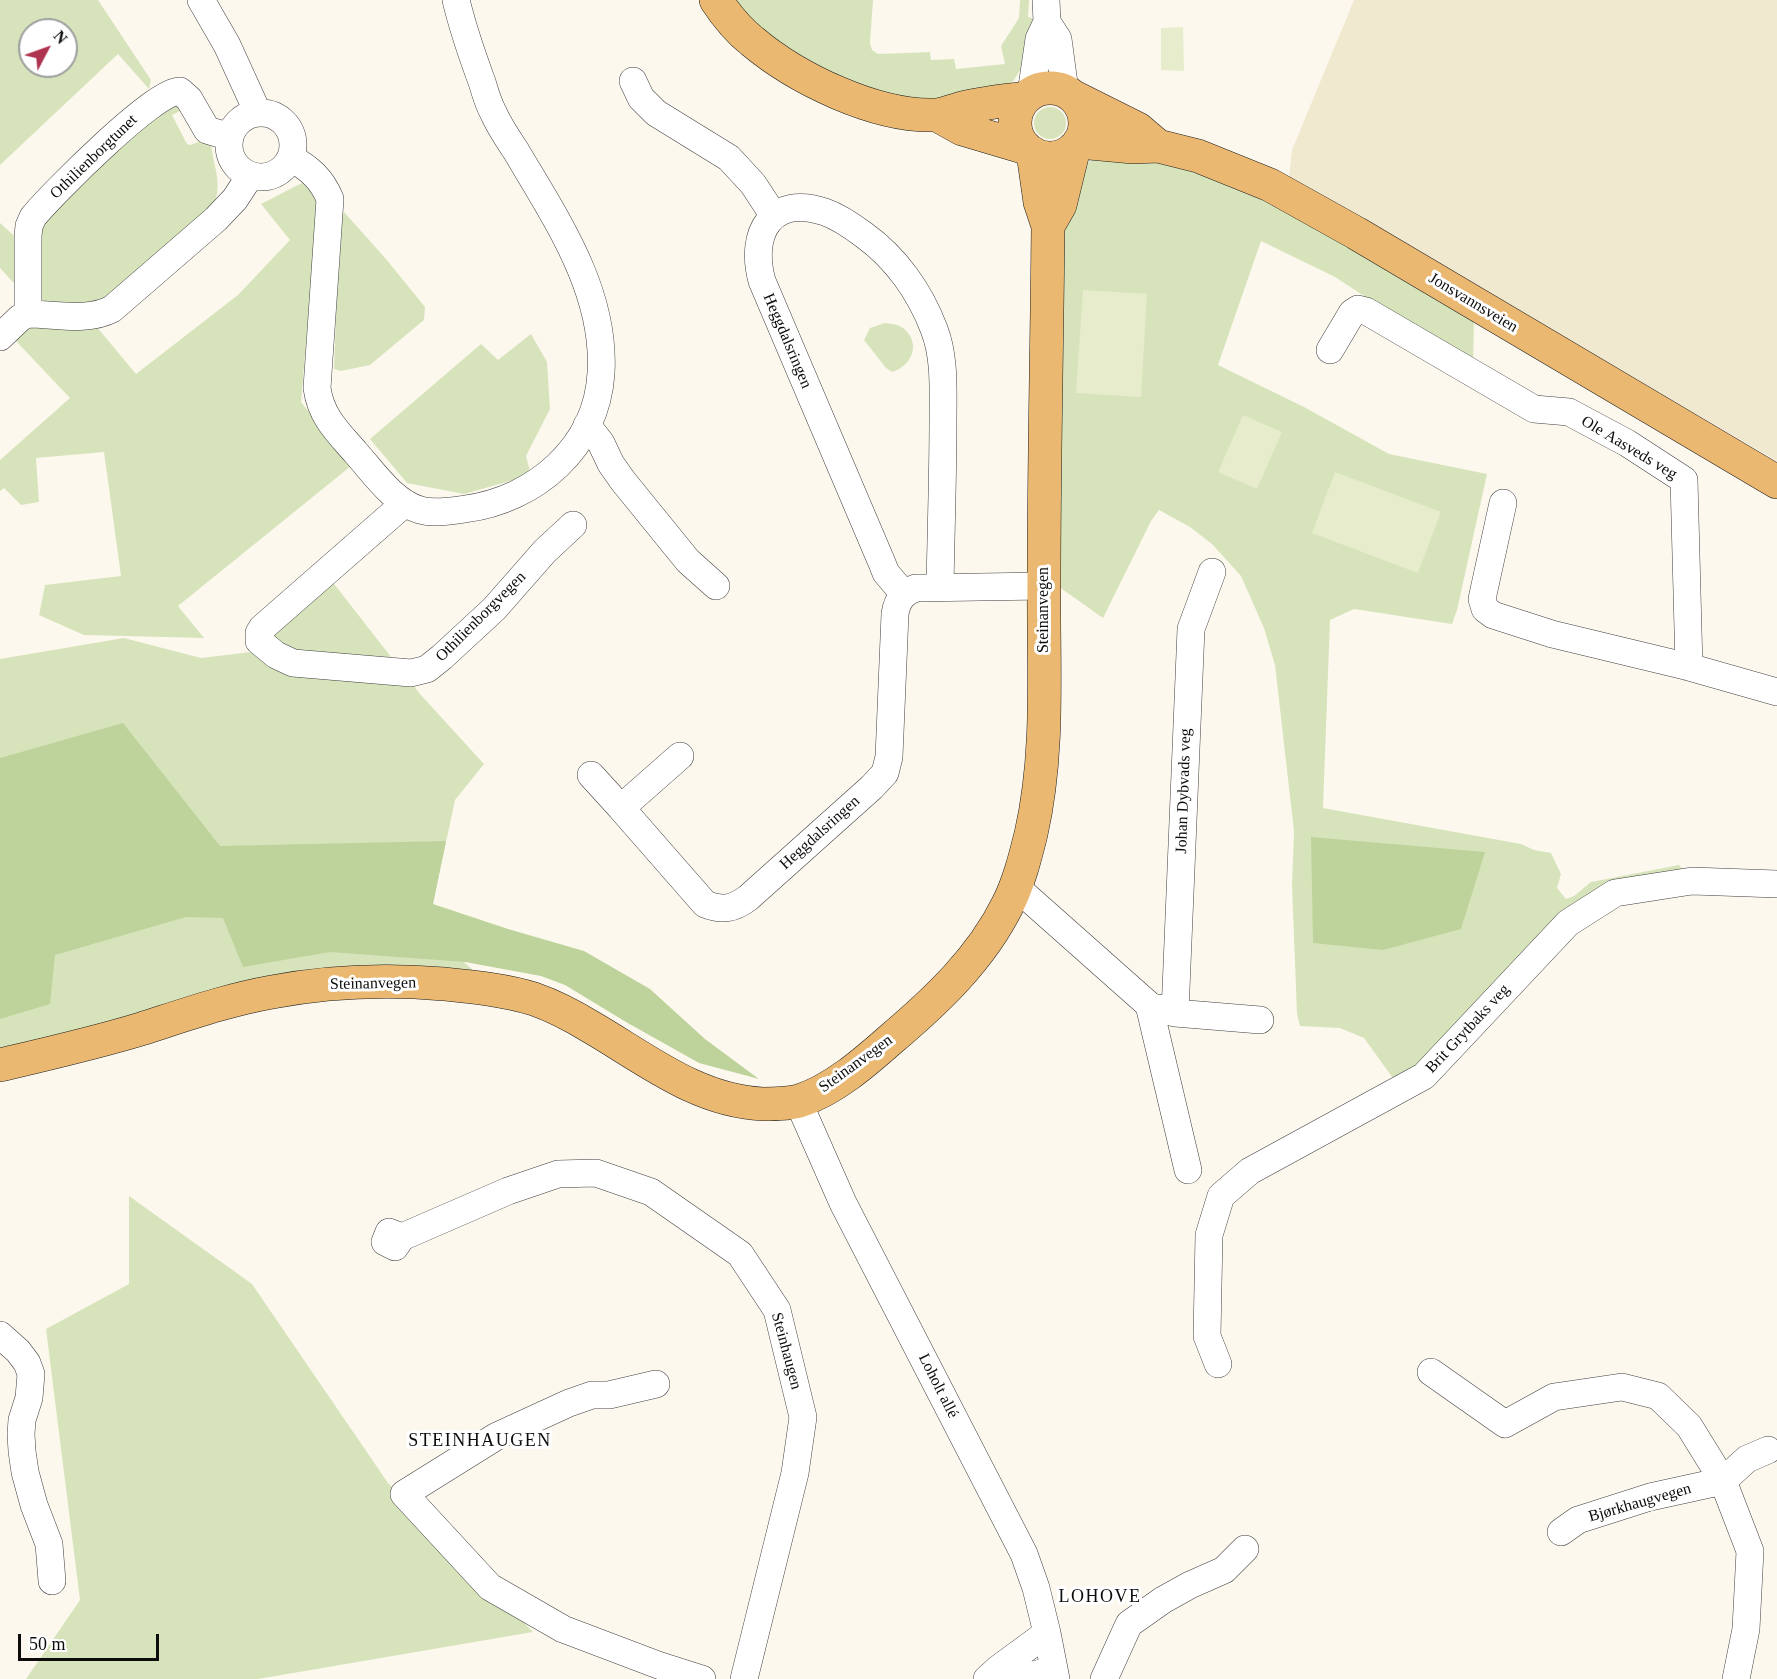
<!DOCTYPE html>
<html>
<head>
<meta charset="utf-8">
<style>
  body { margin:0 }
  #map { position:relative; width:1777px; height:1679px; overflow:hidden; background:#fdf8ee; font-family:"Times New Roman",serif }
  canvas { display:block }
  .north { position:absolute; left:18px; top:18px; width:60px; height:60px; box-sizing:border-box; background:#fff; border:2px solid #9e9e9e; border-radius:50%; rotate:49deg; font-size:16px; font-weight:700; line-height:24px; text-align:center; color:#0c0c0c }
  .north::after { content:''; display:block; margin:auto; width:21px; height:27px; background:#ae334e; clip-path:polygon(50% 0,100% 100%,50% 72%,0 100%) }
  .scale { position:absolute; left:18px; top:1634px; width:141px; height:27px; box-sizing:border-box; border:3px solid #0c0c0c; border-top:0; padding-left:8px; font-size:18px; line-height:21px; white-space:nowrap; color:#0c0c0c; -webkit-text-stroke:4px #fff; paint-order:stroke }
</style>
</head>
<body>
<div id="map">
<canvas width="1777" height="1679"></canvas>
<div class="north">N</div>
<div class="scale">50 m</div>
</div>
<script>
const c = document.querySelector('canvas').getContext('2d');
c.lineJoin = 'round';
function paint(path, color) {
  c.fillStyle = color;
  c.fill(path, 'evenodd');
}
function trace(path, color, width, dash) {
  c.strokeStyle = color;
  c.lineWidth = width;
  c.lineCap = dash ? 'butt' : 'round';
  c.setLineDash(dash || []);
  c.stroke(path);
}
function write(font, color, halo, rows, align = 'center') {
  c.font = font + ' "Times New Roman",serif';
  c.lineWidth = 6;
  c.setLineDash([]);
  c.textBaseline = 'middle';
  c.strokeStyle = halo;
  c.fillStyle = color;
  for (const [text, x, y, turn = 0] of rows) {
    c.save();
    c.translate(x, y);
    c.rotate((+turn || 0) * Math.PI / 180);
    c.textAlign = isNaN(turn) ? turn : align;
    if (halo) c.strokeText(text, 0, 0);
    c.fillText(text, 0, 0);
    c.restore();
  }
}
const farmland = new Path2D(`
  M 1354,0 L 1777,0 L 1777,461 L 1289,177 L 1292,150 Z`);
const green = new Path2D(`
  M 0,0 L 98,0 L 151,80 L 149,89 L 118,54 L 0,165 ZM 30,30 L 66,30 L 66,66 L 30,66 Z
  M 731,0 L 873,0 L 870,43 L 872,50 L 878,54 L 930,52 L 931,60 L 954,59 L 956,69 L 1005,64 L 1001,46 L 1019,18 L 1020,0 L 1029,0 L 1028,17 L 1035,19 L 1022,67 L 1014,80 L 1004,89 L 962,101 L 877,95 L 783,51 Z
  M 172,101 L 184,109 L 172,115 L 187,144 L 190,145 L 204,140 L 211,143 C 213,168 223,180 214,205 L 95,306 L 40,301 L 40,219 Z
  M1034 123a16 16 0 1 1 32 0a16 16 0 1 1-32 0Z
  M 1097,157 L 1182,163 L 1239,184 L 1474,316 L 1473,367 L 1335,277 L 1261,241 L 1218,365 L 1304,407 L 1389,454 L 1487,474 L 1457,610 L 1452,624 L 1354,609 L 1330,620 L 1323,808 L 1521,844 L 1534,850 L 1551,853 L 1561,874 L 1557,888 L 1566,899 L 1574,896 L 1591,882 L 1679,865 L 1692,881 L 1615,893 L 1400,1088 L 1364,1038 L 1340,1028 L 1300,1026 L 1297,1014 L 1292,886 L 1294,831 L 1275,665 L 1264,628 L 1241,576 L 1212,544 L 1190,527 L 1159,510 L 1151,521 L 1103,618 L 1062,589 L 1056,582 L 1062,242 L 1072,193 L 1085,164 Z
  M 302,183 L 318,199 L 301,402 L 351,466 L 178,606 L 204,638 L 84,635 L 39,615 L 45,585 L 121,576 L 104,452 L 36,458 L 39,502 L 21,505 L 4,488 L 0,491 L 0,460 L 70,398 L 14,339 L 29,325 L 96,326 L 136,374 L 238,295 L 290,240 L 261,204 Z
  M 344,212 L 386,259 L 425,307 L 424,320 L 370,365 L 341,371 L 334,369 L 340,215 Z
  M 0,223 L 21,242 L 22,292 L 0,268 Z
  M 885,323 C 891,324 898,324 903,328 C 922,343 912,366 892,372 L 886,368 L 864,340 L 870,328 Z
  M 531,334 L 547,362 L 550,409 L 526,456 L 531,475 L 464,494 L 407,483 L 370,439 L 481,344 L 498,360 Z
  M 331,580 L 420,694 L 484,764 L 455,800 L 433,903 L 464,962 L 495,990 L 384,980 L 0,1065 L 0,659 L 124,638 L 201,658 L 251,652 Z
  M 129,1196 L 252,1284 L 388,1483 L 533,1632 L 258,1679 L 26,1679 L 80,1600 L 46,1329 L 129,1284 Z`);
const forest = new Path2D(`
  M 123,723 L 220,846 L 446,841 L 433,904 L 508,929 L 584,951 L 650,989 L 705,1039 L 759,1079 L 699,1063 L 626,1022 L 565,985 L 541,976 L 465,962 L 330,952 L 243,967 L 223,918 L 186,917 L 55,955 L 50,1004 L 0,1019 L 0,758 Z
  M 1311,837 L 1485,852 L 1461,929 L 1383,950 L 1313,943 Z`);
const pitch = new Path2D(`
  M 1183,27 L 1184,71 L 1161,70 L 1161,28 Z
  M 1083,290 L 1147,294 L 1141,397 L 1076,393 Z
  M 1243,415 L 1282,432 L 1257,489 L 1218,472 Z
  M 1335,472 L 1441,512 L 1418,573 L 1312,533 Z`);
const minor = new Path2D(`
  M 201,0 L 227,45 L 258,113
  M 1047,22 L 1058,39 L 1065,91
  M 633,81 L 641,98 L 656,113 L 729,158 L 753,184 L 774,216
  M 1031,94 L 1039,39 L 1047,22 L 1046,0
  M229 145a32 32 0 1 1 64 0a32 32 0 1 1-64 0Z
  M 291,158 C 309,168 322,179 330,199 L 317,388 C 321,417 338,432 356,453 C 374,473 393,502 420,510 C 434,514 451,511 465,509 C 535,500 597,447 601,373 C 606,291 556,219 516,151 C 508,139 499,126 493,112 C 488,103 485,92 482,82 C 472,55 463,29 456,0
  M 28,314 L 28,236 L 29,226 L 33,217 C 52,194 156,89 180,91 L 189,99 L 207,130 L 230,137
  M 0,337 L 20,318 L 28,314 C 56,314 87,322 112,309 L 216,219 L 235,199 L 250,176
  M 1330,350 L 1352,313 L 1358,309 L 1366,311 L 1534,409 L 1569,412 L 1627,443 L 1684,480 L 1689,667
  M 587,425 L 601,443 L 611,464 L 623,481 L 688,561 L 716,586
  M 405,503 L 262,628 L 259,633 L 259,641 L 276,655 L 293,663 L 411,673 L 427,669 L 442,657 L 494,609 L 545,551 L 573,525
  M 1503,503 L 1482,599 L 1485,609 L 1493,615 L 1552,634 L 1689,667 L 1777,692
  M 904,594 L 886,573 L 882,563 L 762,281 C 749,233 771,194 825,212 C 839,217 852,226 864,235 C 896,258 920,292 934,329 C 945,357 943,389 943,419 C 943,475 941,531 940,587
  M 680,756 L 621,808 L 705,904 C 722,911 733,909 748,898 L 872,787 L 885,773 L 889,757 L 895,614 C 897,601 903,592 916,588 L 1043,586
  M 591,775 L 621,808
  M 1016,887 L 1149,1005 L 1188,1170
  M 1158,1008 L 1175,1013 L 1260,1020
  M 1175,1013 L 1191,629 L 1212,572
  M 798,1101 L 843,1203 L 1024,1554 L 1036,1588 L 1047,1633 L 1056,1679
  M 402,1237 L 389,1232 L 385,1242 L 395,1247 L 402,1237 L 508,1191 L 558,1174 L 596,1173 L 651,1192 L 740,1254 L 777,1310 L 803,1417 L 795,1473 L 744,1679
  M 0,1335 L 18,1351 L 27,1363 L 31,1374 L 29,1398 L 22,1420 L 21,1434 L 22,1451 L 25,1472 L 34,1505 L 49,1544 L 52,1581
  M 1218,1364 L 1207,1336 L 1209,1235 L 1221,1196 L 1250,1171 L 1424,1076 L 1568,923 L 1615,893 L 1692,881 L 1777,884
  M 1431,1372 L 1505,1424 L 1554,1397 L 1622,1387 L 1658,1396 L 1689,1426 L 1723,1481 L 1750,1551 L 1746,1629 L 1736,1679
  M 656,1384 L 609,1395 L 592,1395 L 569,1403 L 497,1436 L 404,1494 L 490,1587 L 563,1629 L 658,1665 L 702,1679
  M 1561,1532 L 1578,1520 L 1650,1497 L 1723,1481 L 1747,1459 L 1768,1450
  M 987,1679 L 998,1669 L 1047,1633
  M 1016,1679 L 1054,1670
  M 1104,1679 L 1129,1624 L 1163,1600 L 1190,1585 L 1224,1570 L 1245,1549`);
const major = new Path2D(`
  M 716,0 C 726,15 738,30 752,41 C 797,79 876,117 935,115 C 944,115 953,110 962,108 C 982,103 1004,101 1025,98
  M1015 123a35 35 0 1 1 70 0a35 35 0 1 1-70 0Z
  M 1076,98 L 1138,129 L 1158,146
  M 937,115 L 962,129 L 1026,148
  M 1079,142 L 1133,147 L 1158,146 L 1198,156 L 1270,185 L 1356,233 L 1777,482
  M 1048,226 L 1060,205 L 1074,148
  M 0,1065 C 47,1054 95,1043 141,1029 C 185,1015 227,1000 272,992 C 330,981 386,979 444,984 C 474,987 505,990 534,999 C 554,1006 573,1016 591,1027 C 646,1059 697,1101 763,1104 C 775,1104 788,1104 799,1101 C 833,1090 864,1063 890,1040 C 936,1001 981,959 1008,904 C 1019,882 1025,858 1031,834 C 1050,751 1043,666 1044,581 C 1044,462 1047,344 1048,226 L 1040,202 L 1033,153`);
const streetNames = [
  ["Othilienborgtunet",94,157,-44],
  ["Jonsvannsveien",1473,303,31],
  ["Heggdalsringen",787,341,67],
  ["Ole Aasveds veg",1629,448,31],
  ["Steinanvegen",1044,610,-90],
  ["Othilienborgvegen",481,617,-45],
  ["Johan Dybvads veg",1184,791,-88],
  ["Heggdalsringen",820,833,-42],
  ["Steinanvegen",373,984,-1],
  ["Brit Grytbaks veg",1468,1029,-47],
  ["Steinanvegen",856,1064,-36],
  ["Steinhaugen",786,1351,75],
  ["Loholt allé",938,1386,63],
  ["Bjørkhaugvegen",1640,1503,-16]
];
const neighbourhoodNames = [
  ["STEINHAUGEN",480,1441],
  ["LOHOVE",1100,1597]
];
paint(farmland, '#f1e8d0');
paint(green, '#d7e4bb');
paint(forest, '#bed39c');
paint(pitch, '#e6eccc');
trace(minor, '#3f3f3f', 28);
trace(major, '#1d1d1d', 34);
trace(minor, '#fff', 27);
trace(major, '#eab871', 33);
write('16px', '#0c0c0c', '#fff', streetNames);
c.letterSpacing = '1.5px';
write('18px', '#0c0c0c', '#fff', neighbourhoodNames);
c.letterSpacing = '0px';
</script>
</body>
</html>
